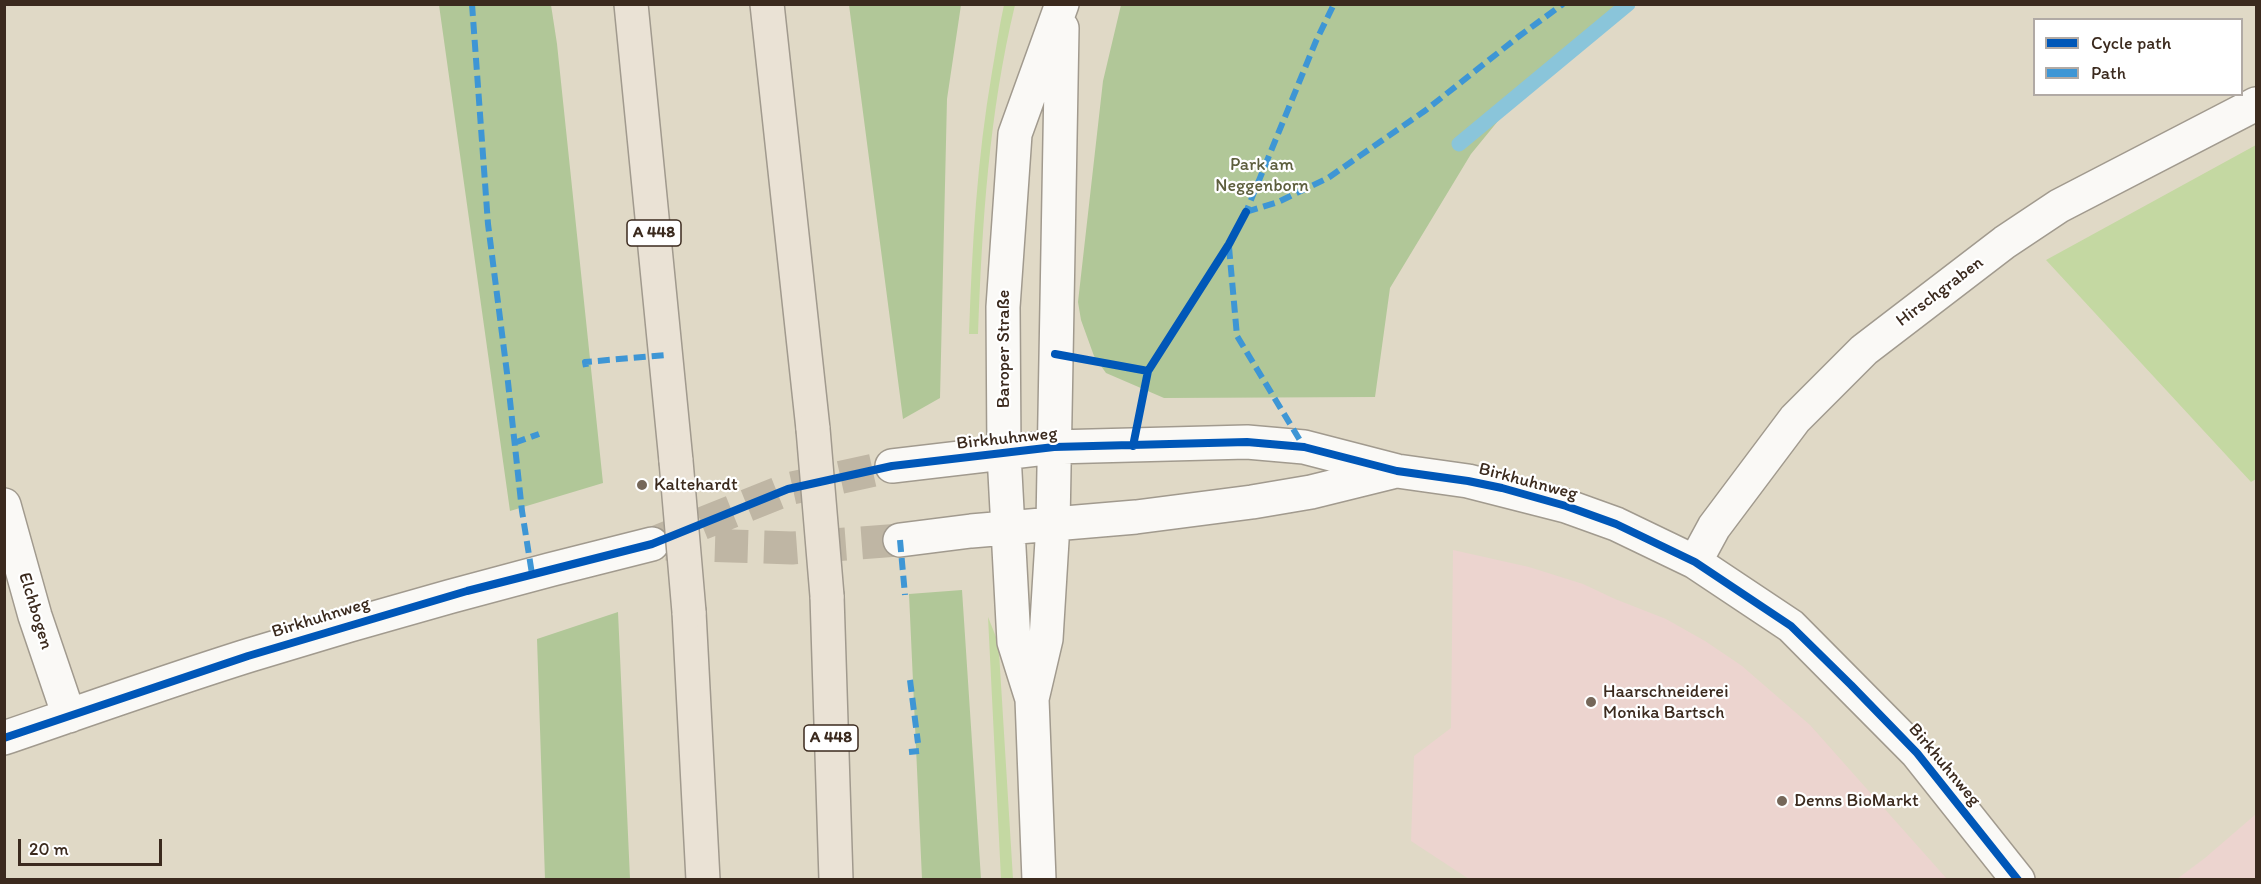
<!DOCTYPE html>
<html>
<head>
<meta charset="utf-8">
<style>
  body { margin:0 }
  #map { position:relative; width:2261px; height:884px; overflow:hidden; background:#e0d9c6; font-family:Itim,sans-serif }
  canvas { display:block }
  .frame { position:absolute; inset:0; border:6px solid #3b2a1e; pointer-events:none }
  .legend { position:absolute; left:2033px; top:18px; width:210px; height:78px; box-sizing:border-box; background:#fff; border:2px solid #b1aaa5; margin:0; padding:8px 10px; list-style:none; font-size:18px; color:#3b2a1e }
  .legend li { display:flex; align-items:center; gap:12px; height:30px }
  .legend b { width:30px; border:2px solid #b1aaa5 }
  .scale { position:absolute; left:18px; top:839px; width:144px; height:27px; box-sizing:border-box; border:3px solid #3b2a1e; border-top:0; padding-left:8px; font-size:18px; line-height:21px; white-space:nowrap; color:#3b2a1e; -webkit-text-stroke:4px #fff; paint-order:stroke }
</style>
</head>
<body>
<div id="map">
<canvas width="2261" height="884"></canvas>
<div class="frame"></div>
<ul class="legend">
<li><b style="height:8px;background:#0057b8"></b>Cycle path</li>
<li><b style="height:8px;background:#3e96d5"></b>Path</li>
</ul>
<div class="scale">20 m</div>
</div>
<script>
const c = document.querySelector('canvas').getContext('2d');
c.lineJoin = 'round';
function paint(path, color) {
  c.fillStyle = color;
  c.fill(path, 'evenodd');
}
function trace(path, color, width, dash) {
  c.strokeStyle = color;
  c.lineWidth = width;
  c.lineCap = dash ? 'butt' : 'round';
  c.setLineDash(dash || []);
  c.stroke(path);
}
function write(font, color, halo, rows, align = 'center') {
  c.font = font + ' Itim,sans-serif';
  c.lineWidth = 4.5;
  c.setLineDash([]);
  c.textBaseline = 'middle';
  c.strokeStyle = halo;
  c.fillStyle = color;
  for (const [text, x, y, turn = 0] of rows) {
    c.save();
    c.translate(x, y);
    c.rotate((+turn || 0) * Math.PI / 180);
    c.textAlign = isNaN(turn) ? turn : align;
    if (halo) c.strokeText(text, 0, 0);
    c.fillText(text, 0, 0);
    c.restore();
  }
}
const built = new Path2D(`
  M 1453,550 L 1529,567 L 1583,584 L 1615,599 L 1666,619 L 1705,641 L 1742,666 L 1810,725 L 1947,879 L 1469,879 L 1411,841 L 1414,756 L 1451,728 Z
  M 2256,814 L 2256,879 L 2177,879 L 2205,858 Z`);
const green = new Path2D(`
  M 1004,5 L 1015,5 C 989,113 982,223 978,334 L 969,334 C 972,246 977,159 992,72 C 996,50 999,27 1004,5 Z
  M 2256,145 L 2256,479 L 2251,482 L 2046,260 Z
  M 988,617 L 996,637 L 999,652 L 1013,879 L 1001,879 Z`);
const forest = new Path2D(`
  M 439,5 L 551,5 L 557,44 L 603,483 L 510,511 Z
  M 849,5 L 961,5 L 947,99 L 940,398 L 903,419 Z
  M 1121,5 L 1121,4 L 1616,5 L 1534,77 L 1471,154 L 1390,288 L 1375,397 L 1164,398 L 1106,373 L 1094,356 L 1081,320 L 1078,302 L 1103,81 Z
  M 962,590 L 981,879 L 922,879 L 909,594 Z
  M 618,612 L 630,879 L 545,879 L 537,639 Z`);
const stream = new Path2D(`
  M 1459,144 L 1628,4`);
const minorTunnel = new Path2D(`
  M 656,542 L 788,489 L 892,466
  M 666,544 L 792,548 L 900,540`);
const minor = new Path2D(`
  M 892,466 L 1054,447 L 1247,442 L 1304,447 L 1397,471 L 1468,481 L 1566,506 L 1616,524 L 1695,562 L 1791,626 L 1917,753 L 2018,880
  M 4,505 L 35,616 L 69,716
  M 900,540 L 971,531 L 1136,517 L 1252,502 L 1311,492 L 1392,472
  M 1695,562 L 1714,527 L 1795,419 L 1864,350 L 2005,242 L 2059,206 L 2256,104
  M 1032,699 L 1046,639 L 1053,524 L 1062,28
  M 4,738 C 86,710 167,681 250,655 C 383,614 517,577 652,544
  M 1039,880 L 1032,699 L 1014,642 L 1004,454 L 1003,307 L 1015,134 L 1062,4`);
const motorway = new Path2D(`
  M 631,4 L 676,461
  M 767,4 L 813,429
  M 827,596 L 836,880
  M 689,612 L 703,880`);
const motorwayBridge = new Path2D(`
  M 813,429 L 827,596
  M 676,461 L 689,612`);
const quiet = new Path2D(`
  M 472,4 L 488,224 L 507,373 L 522,511 L 532,574
  M 1246,212 L 1278,202 L 1328,178 L 1426,110 L 1518,37 L 1563,4
  M 1244,217 L 1316,41 L 1334,4
  M 1229,247 L 1237,336 L 1304,447
  M 586,367 L 585,362 L 666,355
  M 514,443 L 539,434
  M 900,540 L 905,595
  M 910,680 L 918,743
  M 909,752 L 919,751`);
const cycleway = new Path2D(`
  M 1055,354 L 1148,371
  M 1133,446 L 1148,371 L 1229,244 L 1246,212
  M 4,738 L 248,656 L 359,623 L 467,591 L 652,544 L 788,489 L 892,466 L 1054,447 L 1247,442 L 1304,447 L 1397,471 L 1468,481 L 1502,488 L 1566,506 L 1616,524 L 1695,562 L 1791,626 L 1851,685 L 1917,753 L 2018,880`);
const markers = [
  [642,485,6,"#756759"],
  [1591,702,6,"#756759"],
  [1782,801,6,"#756759"]
];
const shields = [
  [654,233,54],
  [831,738,54]
];
const shieldNames = [
  ["A 448",654,233],
  ["A 448",831,738]
];
const parkNames = [
  ["Park am",1262,165],
  ["Neggenborn",1262,186]
];
const streetNames = [
  ["Hirschgraben",1940,292,-37],
  ["Baroper Straße",1004,349,-90],
  ["Birkhuhnweg",1007,439,-6],
  ["Birkhuhnweg",1528,482,15],
  ["Elchbogen",35,611,73],
  ["Birkhuhnweg",321,618,-17],
  ["Birkhuhnweg",1944,765,50]
];
const poiNames = [
  ["Kaltehardt",654,485],
  ["Haarschneiderei",1603,692],
  ["Monika Bartsch",1603,713],
  ["Denns BioMarkt",1794,801]
];
paint(built, '#ecd4cf');
paint(green, '#c4d8a2');
paint(forest, '#b1c798');
trace(stream, '#8ac5da', 15);
trace(minorTunnel, '#bfb6a4', 33, [33, 16]);
trace(minor, '#a19a8e', 36);
trace(motorway, '#a19a8e', 36);
trace(minor, '#faf9f6', 33);
trace(motorway, '#eae2d5', 33);
trace(motorwayBridge, '#a19a8e', 36, []);
trace(motorwayBridge, '#eae2d5', 33);
trace(quiet, '#3e96d5', 6, [12, 6]);
trace(cycleway, '#0057b8', 8);
for (const [x, y, r, color] of markers) {
  const dot = new Path2D();
  dot.arc(x, y, r, 0, 2 * Math.PI);
  c.fillStyle = color;
  c.fill(dot);
  trace(dot, '#fff', 2);
}
for (const [x, y, w] of shields) {
  const box = new Path2D();
  box.roundRect(x - w / 2, y - 13, w, 26, 4.5);
  c.fillStyle = '#fff';
  c.fill(box);
  trace(box, '#3b2a1e', 1.5);
}
write('bold 16px', '#3b2a1e', null, shieldNames);
write('18px', '#5d5e3d', '#fff', parkNames);
write('18px', '#3b2a1e', '#fff', streetNames);
write('18px', '#3b2a1e', '#fff', poiNames, 'left');
</script>
</body>
</html>
